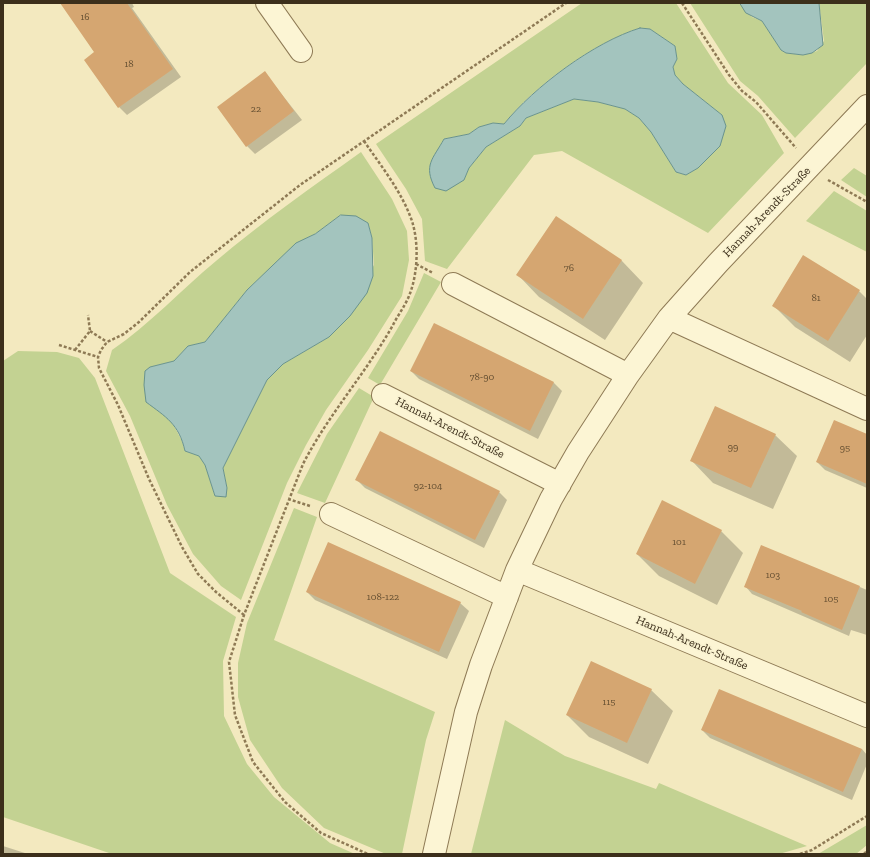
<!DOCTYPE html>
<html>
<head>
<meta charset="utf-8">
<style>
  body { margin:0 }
  #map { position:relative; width:870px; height:857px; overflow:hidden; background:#f3e9bf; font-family:"Zilla Slab",serif }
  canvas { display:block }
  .frame { position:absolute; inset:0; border:4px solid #3c2f1b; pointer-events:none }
</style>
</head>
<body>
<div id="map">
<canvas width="870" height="857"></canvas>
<div class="frame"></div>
</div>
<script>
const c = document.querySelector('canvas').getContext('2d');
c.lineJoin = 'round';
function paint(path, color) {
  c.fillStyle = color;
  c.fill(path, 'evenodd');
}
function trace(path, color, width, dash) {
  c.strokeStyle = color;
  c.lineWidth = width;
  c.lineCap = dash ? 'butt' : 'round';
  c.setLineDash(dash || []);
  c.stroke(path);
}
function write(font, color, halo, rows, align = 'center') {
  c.font = font + ' "Zilla Slab",serif';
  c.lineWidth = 3;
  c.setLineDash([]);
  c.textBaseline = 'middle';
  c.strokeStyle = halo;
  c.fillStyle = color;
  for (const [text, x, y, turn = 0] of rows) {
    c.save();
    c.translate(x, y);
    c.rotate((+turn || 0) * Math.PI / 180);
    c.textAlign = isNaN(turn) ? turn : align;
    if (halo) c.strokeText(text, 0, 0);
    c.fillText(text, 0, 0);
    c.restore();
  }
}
const green = new Path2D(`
  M 582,3 L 676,3 L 728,83 L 762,115 L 784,153 L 708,233 L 562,151 L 534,155 L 447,269 L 425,261 L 422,219 L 406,189 L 376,144 ZM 640,28 L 650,29 L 675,46 L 677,59 L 673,67 L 675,75 L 683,84 L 722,115 L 720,146 L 698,168 L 686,175 L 676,172 L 651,132 L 639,118 L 625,109 L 598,102 L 574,99 L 526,118 L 520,126 L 486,147 L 469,168 L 464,180 L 439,148 L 444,139 L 469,134 L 479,127 L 493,123 L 504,124 C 533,87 594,42 640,28 Z
  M 690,3 L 740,3 L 752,17 L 762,21 L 781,50 L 786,53 L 803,55 L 817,51 L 824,41 L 819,3 L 867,3 L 867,63 L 795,138 L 758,96 L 740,81 Z
  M 361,152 L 392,199 L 407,231 L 409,260 L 402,296 L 368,350 L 326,410 L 306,445 L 287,483 L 241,600 L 221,586 L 193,554 L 167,505 L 130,416 L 106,371 L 112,350 C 150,324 181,290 216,261 C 262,222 312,187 361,152 ZM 341,215 L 368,223 L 372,238 L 374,265 L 329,337 L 283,364 L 267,380 L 223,468 L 227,488 L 215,496 L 205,465 L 199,456 L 185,451 L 182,441 L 172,422 L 150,367 L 174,361 L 188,346 L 205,342 L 247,290 L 297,243 L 315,234 Z
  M 854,168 L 867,176 L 867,197 L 841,180 Z
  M 834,191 L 867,211 L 867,252 L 806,221 Z
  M 424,273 L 441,282 L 380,385 L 368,378 L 408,311 Z
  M 18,351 L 57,352 L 79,358 L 95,378 L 170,573 L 236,617 L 223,661 L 224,716 L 247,764 L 274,797 L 330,843 L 355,854 L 112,854 L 3,817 L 3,361 Z
  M 359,388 L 374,397 L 325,503 L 297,493 L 327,434 Z
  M 294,508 L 317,517 L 274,640 L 435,712 L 426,740 L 402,854 L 386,854 L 324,828 L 282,788 L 250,740 L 238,697 L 238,663 L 247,623 Z
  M 505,720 L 565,756 L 656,789 L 659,783 L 807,846 L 779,854 L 471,854 Z
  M 867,825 L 867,845 L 856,854 L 818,854 Z`);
const water = new Path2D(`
  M 740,3 L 819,3 L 823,45 L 812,53 L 803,55 L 786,53 L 781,50 L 762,21 L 746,13 Z
  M 640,28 L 650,29 L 675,46 L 677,59 L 673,67 L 675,75 L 683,84 L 722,115 L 726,126 L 720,146 L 698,168 L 686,175 L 676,172 L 651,132 L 639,118 L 625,109 L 598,102 L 574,99 L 526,118 L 520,126 L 486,147 L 469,168 L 464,180 L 446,191 L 435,188 C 423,165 433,159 444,139 L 469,134 L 479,127 L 493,123 L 504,124 C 534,87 594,42 640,28 Z
  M 341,215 L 356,216 L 368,223 L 372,238 L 373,276 L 367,293 L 350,316 L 329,337 L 283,364 L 267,380 L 223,468 L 227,488 L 226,497 L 215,496 L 205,465 L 199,456 L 185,451 C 179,424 166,417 146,402 L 144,385 L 145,371 L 150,367 L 174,361 L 188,346 L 205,342 L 247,290 L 296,243 L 315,234 Z`);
const shadow = new Path2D(`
  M 62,3 L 132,3 L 134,7 L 132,8 L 181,77 L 127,115 L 119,107 L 95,53 Z
  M 265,73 L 302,120 L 255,154 L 247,146 Z
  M 556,217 L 622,261 L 643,283 L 605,340 L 539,297 L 518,275 Z
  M 859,291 L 867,299 L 867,335 L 850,362 L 795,327 L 773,305 Z
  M 434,324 L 554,383 L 562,391 L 538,439 L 419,379 L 411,371 Z
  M 775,435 L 797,456 L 773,509 L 713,483 L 692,461 Z
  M 867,435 L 867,488 L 825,470 L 817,462 Z
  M 357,480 L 499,492 L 507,500 L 484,548 L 365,488 Z
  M 721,531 L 743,553 L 717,605 L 659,576 L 637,554 Z
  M 762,546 L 867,590 L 867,635 L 851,630 L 849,636 L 752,594 L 746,587 Z
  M 307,592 L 460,603 L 469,611 L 447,659 L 315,600 Z
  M 651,690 L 673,711 L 648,764 L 589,737 L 567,715 Z
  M 702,730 L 862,749 L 867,755 L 867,764 L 852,800 L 710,738 Z
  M 3,846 L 28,854 L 3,854 Z`);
const building = new Path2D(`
  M 60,3 L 127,3 L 173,69 L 118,108 L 84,60 L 94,52 Z
  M 265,71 L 294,111 L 246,147 L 217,107 Z
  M 556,216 L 622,260 L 583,319 L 516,275 Z
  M 803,255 L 860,290 L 828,341 L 772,306 Z
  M 434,323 L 554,382 L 530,431 L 410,371 Z
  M 715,406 L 776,434 L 751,488 L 690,461 Z
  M 834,420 L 867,434 L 867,484 L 816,462 Z
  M 380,431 L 500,491 L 475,540 L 355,480 Z
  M 662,500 L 722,530 L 695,584 L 636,554 Z
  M 328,542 L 461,602 L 439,652 L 306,592 Z
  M 761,545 L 860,586 L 842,630 L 801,612 L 802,611 L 744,587 Z
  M 591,661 L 652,689 L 627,743 L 566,715 Z
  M 719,689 L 862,749 L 843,792 L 701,730 Z`);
const path = new Path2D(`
  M 682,3 L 729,75 L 742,91 L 756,102 L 796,148
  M 364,141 C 381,166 402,192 412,221 C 419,243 418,274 409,296 C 405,306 398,315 393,325 C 366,373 328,415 303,464 L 244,615 L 229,662 L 235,715 L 253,762 L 285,802 L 321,833 L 368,854
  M 828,180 L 867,202
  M 416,264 L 433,273
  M 90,331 L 107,342
  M 59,345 L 98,357
  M 75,350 L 90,331 L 88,315
  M 288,499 L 310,506
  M 244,615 L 216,592 L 198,574 L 182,547 L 149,479 L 118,405 L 99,368 L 98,357 L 101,350 L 107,342 L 124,334 L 139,322 L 190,272 L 300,185 L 566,3
  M 800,854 L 812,850 L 867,816
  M 864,854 L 867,851`);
const street = new Path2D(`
  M 267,3 L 301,51
  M 453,284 L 628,375
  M 669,318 L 867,409
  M 383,395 L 560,484
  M 331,514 L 507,597
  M 517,570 L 867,716
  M 434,854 L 466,712 L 481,665 L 517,570 L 551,499 L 578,452 L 628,375 L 669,318 L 718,263 L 867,106`);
const numberNames = [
  ["16",85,17],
  ["18",129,64],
  ["22",256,109],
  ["76",569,268],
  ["81",816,298],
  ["78-90",482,377],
  ["99",733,447],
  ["95",845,448],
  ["92-104",428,486],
  ["101",679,542],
  ["103",773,575],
  ["108-122",383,597],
  ["105",831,599],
  ["115",609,702]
];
const streetNames = [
  ["Hannah-Arendt-Straße",767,212,-46],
  ["Hannah-Arendt-Straße",450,428,27],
  ["Hannah-Arendt-Straße",692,643,23]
];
paint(green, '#c3d292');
paint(water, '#a3c4be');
trace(water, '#69938e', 1);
paint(shadow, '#0003');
paint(building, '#d5a671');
trace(street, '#8e7a55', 24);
trace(path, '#8e7a55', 2.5, [3, 2]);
trace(street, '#fcf5d4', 22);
write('10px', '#624d30', null, numberNames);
write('12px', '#3c2f1b', '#f9f2d0', streetNames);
</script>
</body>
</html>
